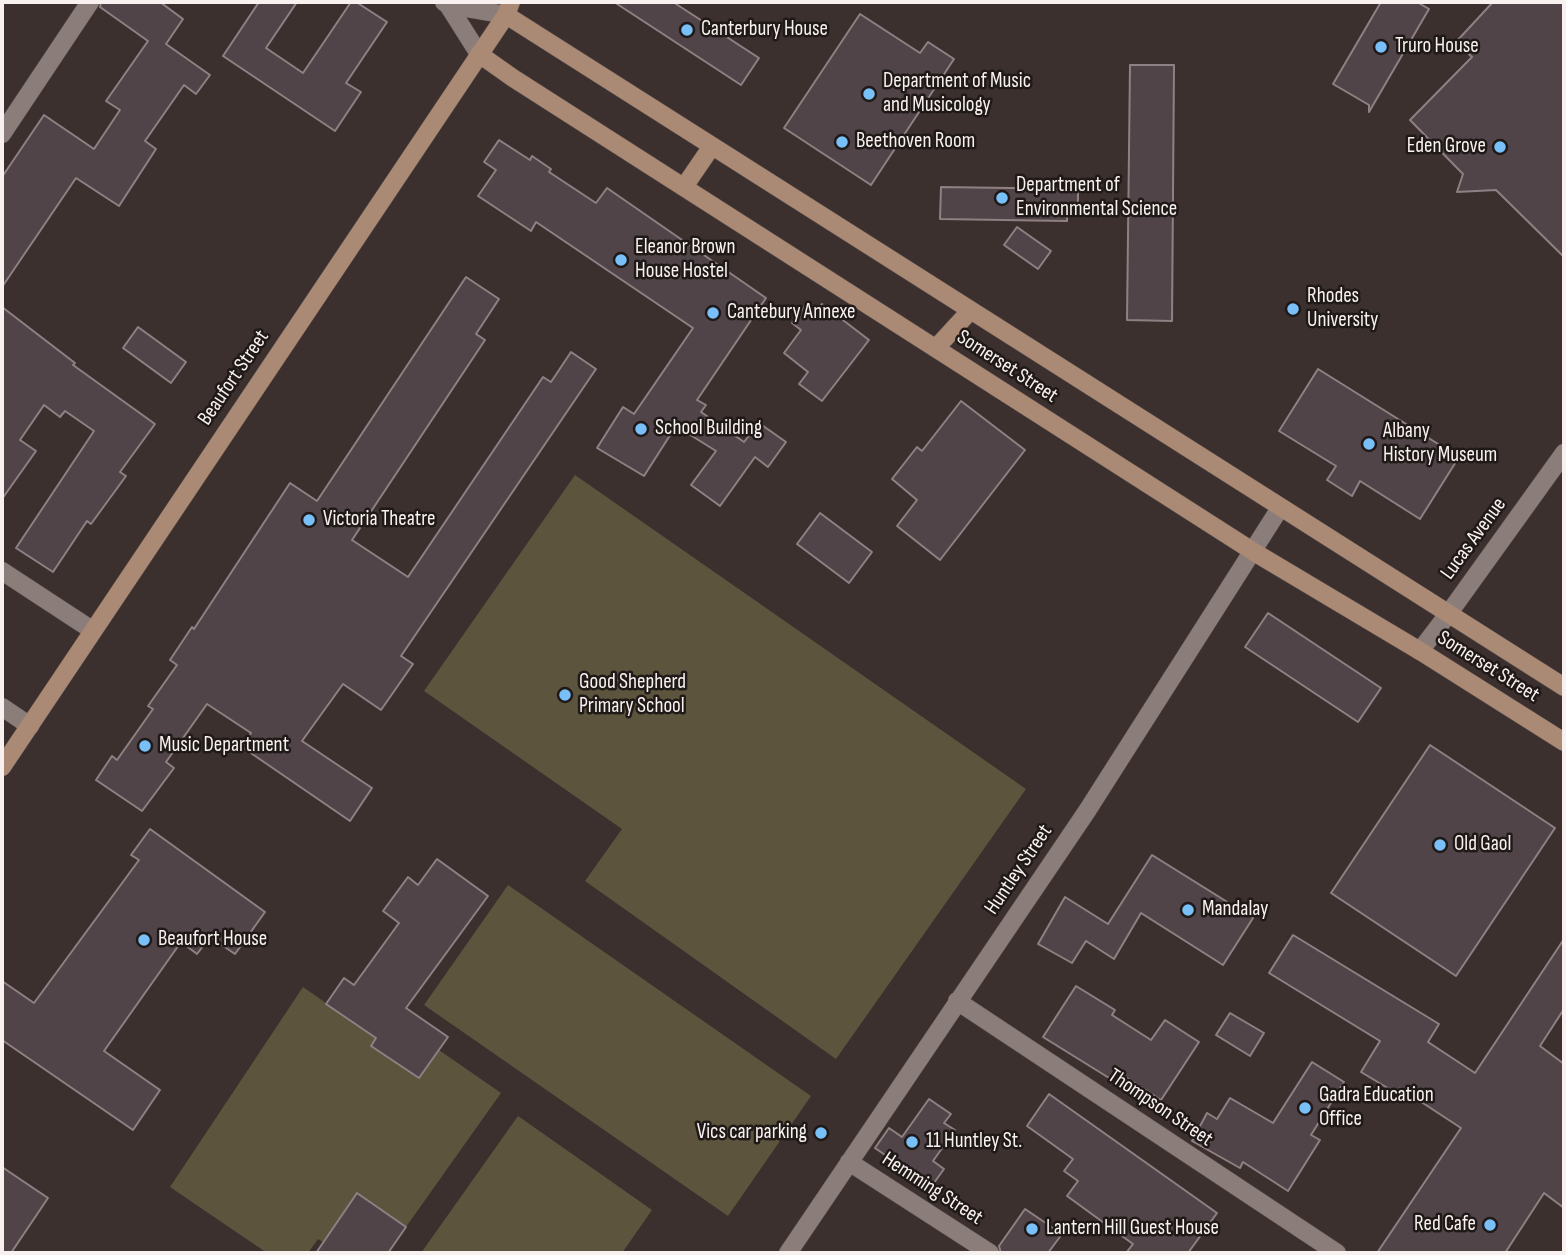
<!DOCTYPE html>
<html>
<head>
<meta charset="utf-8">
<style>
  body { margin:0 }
  #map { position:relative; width:1566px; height:1255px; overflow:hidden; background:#3c302e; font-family:"Sofia Sans Condensed",sans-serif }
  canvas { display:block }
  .frame { position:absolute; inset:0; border:4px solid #f9f1ef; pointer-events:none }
</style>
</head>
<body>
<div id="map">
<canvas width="1566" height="1255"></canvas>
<div class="frame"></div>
</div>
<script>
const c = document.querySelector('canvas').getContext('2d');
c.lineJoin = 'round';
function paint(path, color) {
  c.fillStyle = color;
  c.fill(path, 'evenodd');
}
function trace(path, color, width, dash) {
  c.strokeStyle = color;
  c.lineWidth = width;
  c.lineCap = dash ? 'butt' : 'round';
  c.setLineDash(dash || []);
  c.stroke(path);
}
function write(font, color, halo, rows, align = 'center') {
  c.font = font + ' "Sofia Sans Condensed",sans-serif';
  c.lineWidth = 5;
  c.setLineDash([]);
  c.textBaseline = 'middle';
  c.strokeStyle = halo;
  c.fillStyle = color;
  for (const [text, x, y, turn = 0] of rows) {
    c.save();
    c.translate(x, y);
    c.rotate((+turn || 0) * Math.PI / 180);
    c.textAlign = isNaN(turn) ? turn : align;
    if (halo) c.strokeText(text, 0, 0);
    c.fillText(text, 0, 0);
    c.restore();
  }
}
const green = new Path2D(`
  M 575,475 L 1026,789 L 836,1059 L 585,881 L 622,829 L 424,691 Z
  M 508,885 L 811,1096 L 728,1216 L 424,1005 Z
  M 303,987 L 376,1038 L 371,1046 L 419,1078 L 439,1050 L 501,1093 L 406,1227 L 357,1193 L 323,1242 L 318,1239 L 308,1253 L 267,1253 L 170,1187 Z
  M 518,1116 L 652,1210 L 622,1253 L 421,1253 Z`);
const building = new Path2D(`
  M 101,2 L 160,2 L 183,19 L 166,44 L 210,75 L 196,94 L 184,85 L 145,141 L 156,149 L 119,206 L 76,178 L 2,287 L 2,177 L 44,115 L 94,149 L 120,110 L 106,101 L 148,41 L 100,7 Z
  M 259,2 L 297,2 L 266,48 L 303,73 L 351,2 L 356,2 L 387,22 L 346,83 L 361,92 L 335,131 L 223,56 Z
  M 614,2 L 673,2 L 759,58 L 741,85 Z
  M 1381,2 L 1417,2 L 1429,9 L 1369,112 L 1369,105 L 1333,84 Z
  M 1493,2 L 1564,2 L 1564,257 L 1496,190 L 1457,192 L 1463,174 L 1410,120 L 1472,57 L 1456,42 Z
  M 860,14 L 920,53 L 928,42 L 954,59 L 871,185 L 784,128 Z
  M 1130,65 L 1174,65 L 1172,321 L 1127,320 Z
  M 499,140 L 530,160 L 532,156 L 551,169 L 549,172 L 596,203 L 607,188 L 766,298 L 697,400 L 706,405 L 701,412 L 744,442 L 759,423 L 786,442 L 768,467 L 755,457 L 720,506 L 691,485 L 716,451 L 676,426 L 644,476 L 597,448 L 623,407 L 634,414 L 693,328 L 536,222 L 531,231 L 478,196 L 496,170 L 484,162 Z
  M 941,187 L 1078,189 L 1078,211 L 1067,211 L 1067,221 L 940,219 Z
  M 1017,227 L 1051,251 L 1038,269 L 1004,245 Z
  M 466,277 L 499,299 L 476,334 L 485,340 L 352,540 L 408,577 L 543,377 L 551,382 L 571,352 L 596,369 L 401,656 L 413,664 L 381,710 L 343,684 L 302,741 L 372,788 L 350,821 L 242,747 L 251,733 L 207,704 L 166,762 L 174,768 L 142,811 L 96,780 L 112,756 L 117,760 L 153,709 L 148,706 L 177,665 L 170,660 L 192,627 L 194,629 L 290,483 L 317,501 Z
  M 807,303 L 817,310 L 822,304 L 869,340 L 822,401 L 799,384 L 808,372 L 784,353 L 801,330 L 792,323 Z
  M 2,307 L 75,363 L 73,365 L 155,424 L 120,472 L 126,476 L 91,524 L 87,521 L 53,572 L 16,548 L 94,431 L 65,411 L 60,417 L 44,405 L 20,440 L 36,451 L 2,499 Z
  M 138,327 L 186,362 L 171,383 L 123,348 Z
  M 1318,369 L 1459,457 L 1420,519 L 1360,481 L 1352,496 L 1327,480 L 1336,466 L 1279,431 Z
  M 961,401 L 1025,450 L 940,560 L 897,526 L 917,500 L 892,479 L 917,447 L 922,451 Z
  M 820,513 L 872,552 L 849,583 L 797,544 Z
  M 1268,613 L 1381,688 L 1358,722 L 1245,647 Z
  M 1430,745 L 1555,828 L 1456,976 L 1331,893 Z
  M 150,829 L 265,912 L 235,954 L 210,937 L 197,954 L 181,942 L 104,1051 L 160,1090 L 133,1130 L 2,1040 L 2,981 L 34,1003 L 139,860 L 131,855 Z
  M 1152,855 L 1253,918 L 1223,965 L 1141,913 L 1114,959 L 1086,941 L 1072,963 L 1038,944 L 1065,897 L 1108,924 Z
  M 437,859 L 488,896 L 406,1008 L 448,1037 L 419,1078 L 371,1046 L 376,1038 L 326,1004 L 344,978 L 354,985 L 399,923 L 383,911 L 408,877 L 418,885 Z
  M 1293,935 L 1439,1024 L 1428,1042 L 1475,1073 L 1564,939 L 1564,1009 L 1540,1046 L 1564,1064 L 1564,1208 L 1544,1193 L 1505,1253 L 1377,1253 L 1461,1128 L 1400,1088 L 1396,1093 L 1361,1072 L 1380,1041 L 1269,973 Z
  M 1076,986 L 1115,1010 L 1112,1015 L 1151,1040 L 1165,1020 L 1199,1042 L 1161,1100 L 1127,1078 L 1122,1086 L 1043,1037 Z
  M 1230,1013 L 1264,1033 L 1250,1056 L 1216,1035 Z
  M 1312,1062 L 1344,1082 L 1311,1135 L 1320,1140 L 1288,1191 L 1243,1162 L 1240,1168 L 1192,1141 L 1207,1113 L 1217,1119 L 1230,1098 L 1273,1123 Z
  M 1049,1094 L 1217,1213 L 1188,1253 L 1126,1253 L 1133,1244 L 1067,1196 L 1078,1181 L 1064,1171 L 1073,1159 L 1027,1126 Z
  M 929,1099 L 951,1114 L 944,1123 L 955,1130 L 933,1161 L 944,1169 L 931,1187 L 875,1148 L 889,1128 L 902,1137 Z
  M 2,1167 L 48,1198 L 11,1253 L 2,1253 Z
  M 357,1193 L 406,1227 L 388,1253 L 316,1253 Z
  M 1025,1209 L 1062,1234 L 1048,1253 L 1001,1253 L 999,1246 Z`);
const minor = new Path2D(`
  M 444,2 L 448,5 L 506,15
  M 448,5 L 479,54
  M 2,134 L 90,2
  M 2,571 L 92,630
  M 1420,651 L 1449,613 L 1564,453
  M 2,707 L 30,726
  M 957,1001 L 1337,1253
  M 849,1162 L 990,1253
  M 788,1253 L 1087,811 L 1280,508`);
const secondary = new Path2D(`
  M 506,15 L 1564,687
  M 479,54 L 513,78 L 1254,552 L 1420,651 L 1564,742
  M 684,187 L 712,146
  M 936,348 L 970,311
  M 2,767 L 506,15 L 511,2`);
const markers = [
  [687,30,7,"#79bff8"],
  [1381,47,7,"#79bff8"],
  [869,94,7,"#79bff8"],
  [842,142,7,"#79bff8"],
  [1500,147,7,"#79bff8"],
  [1002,198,7,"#79bff8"],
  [621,260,7,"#79bff8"],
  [1293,309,7,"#79bff8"],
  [713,313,7,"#79bff8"],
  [641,429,7,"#79bff8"],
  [1369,444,7,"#79bff8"],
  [309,520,7,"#79bff8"],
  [565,695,7,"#79bff8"],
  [145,746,7,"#79bff8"],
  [1440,845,7,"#79bff8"],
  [1188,910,7,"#79bff8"],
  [144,940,7,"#79bff8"],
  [1305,1108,7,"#79bff8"],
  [821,1133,7,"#79bff8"],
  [912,1142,7,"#79bff8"],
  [1490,1225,7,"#79bff8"],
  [1032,1229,7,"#79bff8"]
];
const poiNames = [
  ["Canterbury House",701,30],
  ["Truro House",1395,47],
  ["Department of Music",883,82],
  ["and Musicology",883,106],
  ["Beethoven Room",856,142],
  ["Eden Grove",1486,147,"right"],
  ["Department of",1016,186],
  ["Environmental Science",1016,210],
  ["Eleanor Brown",635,248],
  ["House Hostel",635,272],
  ["Rhodes",1307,297],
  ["University",1307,321],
  ["Cantebury Annexe",727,313],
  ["School Building",655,429],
  ["Albany",1383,432],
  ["History Museum",1383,456],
  ["Victoria Theatre",323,520],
  ["Good Shepherd",579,683],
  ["Primary School",579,707],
  ["Music Department",159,746],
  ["Old Gaol",1454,845],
  ["Mandalay",1202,910],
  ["Beaufort House",158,940],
  ["Gadra Education",1319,1096],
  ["Office",1319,1120],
  ["Vics car parking",807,1133,"right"],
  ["11 Huntley St.",926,1142],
  ["Red Cafe",1476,1225,"right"],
  ["Lantern Hill Guest House",1046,1229]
];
const streetNames = [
  ["Somerset Street",1007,367,33],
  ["Beaufort Street",234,378,-56],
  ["Lucas Avenue",1474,539,-54],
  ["Somerset Street",1488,667,32],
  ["Huntley Street",1019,870,-56],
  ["Thompson Street",1160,1108,34],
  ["Hemming Street",932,1189,33]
];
paint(green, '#5d543d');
paint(building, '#514448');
trace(building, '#8f8084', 2);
trace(minor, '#564c4a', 19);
trace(secondary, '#564c4a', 19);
trace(minor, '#8b7d7a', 18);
trace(secondary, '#ab8a75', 18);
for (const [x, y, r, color] of markers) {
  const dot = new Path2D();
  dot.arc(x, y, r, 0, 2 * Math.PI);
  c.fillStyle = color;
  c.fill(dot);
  trace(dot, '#1f1918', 2.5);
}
write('21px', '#f9f1ef', '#1f1918', poiNames, 'left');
write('21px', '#f9f1ef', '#1f1918', streetNames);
</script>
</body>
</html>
